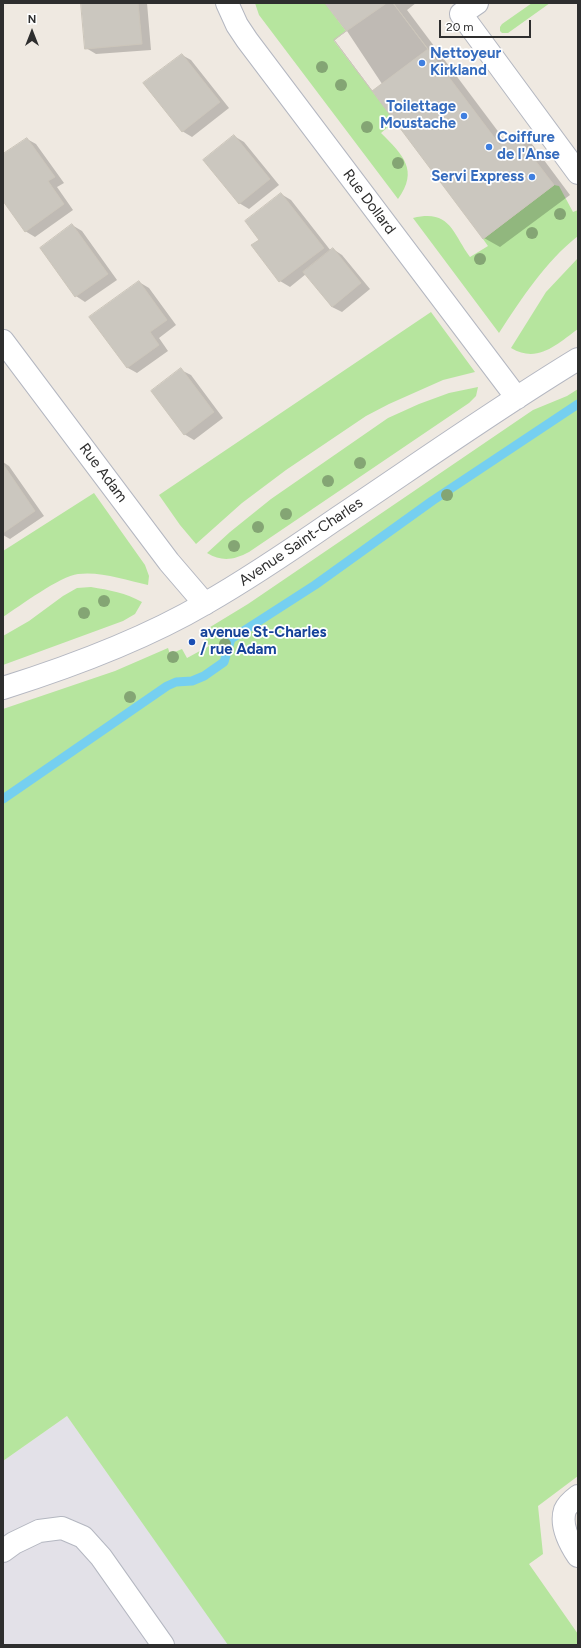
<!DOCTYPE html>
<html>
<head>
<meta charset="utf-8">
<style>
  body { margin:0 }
  #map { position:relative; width:581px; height:1648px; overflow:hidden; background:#efe9e1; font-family:Figtree,sans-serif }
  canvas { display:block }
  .frame { position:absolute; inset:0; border:4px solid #2e2e2e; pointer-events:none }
  .north { position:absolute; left:12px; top:12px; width:40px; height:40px; -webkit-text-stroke:3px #fff; paint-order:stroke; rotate:0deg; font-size:11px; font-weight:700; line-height:16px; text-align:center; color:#2e2e2e }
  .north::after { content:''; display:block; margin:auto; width:14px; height:18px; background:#2e2e2e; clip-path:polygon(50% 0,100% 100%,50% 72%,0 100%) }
  .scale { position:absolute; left:439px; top:20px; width:92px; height:18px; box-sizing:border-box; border:2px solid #2e2e2e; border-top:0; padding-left:5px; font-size:12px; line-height:14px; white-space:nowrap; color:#2e2e2e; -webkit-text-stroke:3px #fff; paint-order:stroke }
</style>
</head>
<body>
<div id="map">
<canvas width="581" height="1648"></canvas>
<div class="frame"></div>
<div class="north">N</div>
<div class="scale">20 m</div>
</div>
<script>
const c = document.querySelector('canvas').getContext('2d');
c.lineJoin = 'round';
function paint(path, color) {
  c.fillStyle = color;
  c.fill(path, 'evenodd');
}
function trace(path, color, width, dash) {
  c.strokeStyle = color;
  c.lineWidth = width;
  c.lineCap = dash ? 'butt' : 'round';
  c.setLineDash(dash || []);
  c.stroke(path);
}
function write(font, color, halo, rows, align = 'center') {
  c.font = font + ' Figtree,sans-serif';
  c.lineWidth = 3.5;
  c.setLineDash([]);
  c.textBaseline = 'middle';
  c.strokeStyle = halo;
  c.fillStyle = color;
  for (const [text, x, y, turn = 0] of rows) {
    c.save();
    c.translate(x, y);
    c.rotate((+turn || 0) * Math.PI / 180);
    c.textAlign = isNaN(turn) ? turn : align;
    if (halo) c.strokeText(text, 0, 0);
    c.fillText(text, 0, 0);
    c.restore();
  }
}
const industrial = new Path2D(`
  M 67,1416 L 229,1645 L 3,1645 L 3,1461 Z`);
const green = new Path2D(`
  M 255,3 L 325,3 L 346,31 L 334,41 L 395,121 L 381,133 C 403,155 419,170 398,199 L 259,15 Z
  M 532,3 L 550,3 L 508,33 L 502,33 L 500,31 L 500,27 L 502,24 Z
  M 554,185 L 559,186 L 573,212 L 578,210 L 578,236 C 545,262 522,298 499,333 L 413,218 C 450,209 452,232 470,257 L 488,246 L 483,239 Z
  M 578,258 L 578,329 C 557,344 538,364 511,348 L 546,292 Z
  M 431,312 L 475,372 L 443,380 L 389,404 L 366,416 L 286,470 L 242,503 L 196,544 L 180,525 L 159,495 Z
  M 478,387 L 476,396 L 469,403 L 249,552 C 234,560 222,562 207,553 L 230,532 L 271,499 L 388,418 L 419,404 L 449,393 Z
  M 578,389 L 578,1476 L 538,1506 L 543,1554 L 529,1564 L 578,1634 L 578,1645 L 228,1645 L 67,1416 L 3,1461 L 3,709 L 115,671 L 168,648 L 170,654 L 182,649 L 187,658 L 209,646 L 202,632 L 248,604 L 533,410 L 567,396 Z
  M 94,493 L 145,565 L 149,576 L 148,585 C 126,580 100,571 78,574 C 60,576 20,606 3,617 L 3,551 Z
  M 91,587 C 109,590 126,593 142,602 L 135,614 L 123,621 L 3,665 L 3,636 L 29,621 L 63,596 L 77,588 Z`);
const shadow = new Path2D(`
  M 82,3 L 147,3 L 151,50 L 96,54 L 86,48 Z
  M 326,3 L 416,3 L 407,10 L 506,142 L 515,135 L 532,144 L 570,195 L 500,247 L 484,238 L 347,31 Z
  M 182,55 L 191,60 L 229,108 L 192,137 L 182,131 Z
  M 234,136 L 244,142 L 279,185 L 249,209 L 239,203 Z
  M 27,139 L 36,144 L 64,183 L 57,187 L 73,210 L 35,237 L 25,231 L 3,200 L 3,155 Z
  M 281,194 L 291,200 L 331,251 L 333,249 L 342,255 L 370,289 L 342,312 L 332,307 L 306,274 L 290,287 L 280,281 L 260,240 Z
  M 72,225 L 82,231 L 117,280 L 85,302 L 76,296 Z
  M 139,282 L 149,288 L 176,325 L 159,338 L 168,351 L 137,373 L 128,368 L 91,317 Z
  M 181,370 L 191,375 L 223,418 L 194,440 L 184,434 Z
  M 3,462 L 9,466 L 44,516 L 10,539 L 3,535 Z`);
const stream = new Path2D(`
  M 3,799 L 167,686 L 176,682 L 192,681 L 204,676 L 224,662 L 231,639 L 315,585 L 432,501 L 578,404`);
const building = new Path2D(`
  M 81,3 L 138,3 L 142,44 L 85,49 Z
  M 325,3 L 393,3 L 500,145 L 515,134 L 554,185 L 483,239 L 334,40 L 346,31 Z
  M 387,3 L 393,3 L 428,49 L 372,91 L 334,40 Z
  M 182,54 L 220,102 L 182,132 L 143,83 Z
  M 234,135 L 270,179 L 239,204 L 203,160 Z
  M 27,138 L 55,177 L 48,181 L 64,204 L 25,232 L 3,201 L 3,154 Z
  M 281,193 L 324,248 L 279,282 L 251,245 L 259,240 L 245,221 Z
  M 72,224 L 108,274 L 75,297 L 40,248 Z
  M 333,248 L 361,283 L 332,307 L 303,272 Z
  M 139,281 L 167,320 L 150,332 L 159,345 L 127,368 L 89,317 Z
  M 181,368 L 214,412 L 184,435 L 151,391 Z
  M 3,464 L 35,511 L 3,533 Z`);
const minor = new Path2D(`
  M 227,3 L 237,25 L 247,40 L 517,398
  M 477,3 L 461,14 L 578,173
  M 3,341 L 169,562 L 205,604
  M 3,688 C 73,666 143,640 206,603 C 250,578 291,550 333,521 C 414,467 494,410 578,359
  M 578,1496 C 574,1499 567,1505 565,1510 C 560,1525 570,1544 578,1556
  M 3,1551 L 14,1543 L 39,1531 L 62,1528 L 83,1537 L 101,1557 L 163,1645`);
const trees = [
  [322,67],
  [341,85],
  [367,127],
  [398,163],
  [560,214],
  [532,233],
  [480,259],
  [360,463],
  [328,481],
  [447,495],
  [286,514],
  [258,527],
  [234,546],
  [104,601],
  [84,613],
  [225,644],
  [173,657],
  [130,697]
];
const markers = [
  [422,63,4,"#3f7fe0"],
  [464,116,4,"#3f7fe0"],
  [489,147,4,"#3f7fe0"],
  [532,177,4,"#3f7fe0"],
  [192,642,4,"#1a4fb4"]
];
const shopNames = [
  ["Nettoyeur",430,54],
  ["Kirkland",430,71],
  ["Toilettage",456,107,"right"],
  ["Moustache",456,124,"right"],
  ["Coiffure",497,138],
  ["de l'Anse",497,155],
  ["Servi Express",524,177,"right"]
];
const streetNames = [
  ["Rue Dollard",369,202,53],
  ["Rue Adam",103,473,53],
  ["Avenue Saint-Charles",301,542,-34]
];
const transitNames = [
  ["avenue St-Charles",200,633],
  ["/ rue Adam",200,650]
];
paint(industrial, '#e3e1e8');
paint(green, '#b6e59e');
paint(shadow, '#0003');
trace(stream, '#75cff0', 9);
paint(building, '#cbc7bf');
trace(building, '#cbc5ba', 1);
trace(minor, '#b4b7c1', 24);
trace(minor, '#fff', 22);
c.fillStyle = '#84a574';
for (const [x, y] of trees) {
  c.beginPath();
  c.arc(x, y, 6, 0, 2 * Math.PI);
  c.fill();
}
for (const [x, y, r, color] of markers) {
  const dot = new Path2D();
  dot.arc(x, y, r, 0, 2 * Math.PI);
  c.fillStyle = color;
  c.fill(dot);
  trace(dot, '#fff', 1.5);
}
write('bold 15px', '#366cbe', '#fff', shopNames, 'left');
write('15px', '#2e2e2e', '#fff', streetNames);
write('bold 15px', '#164399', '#fff', transitNames, 'left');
</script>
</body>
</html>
